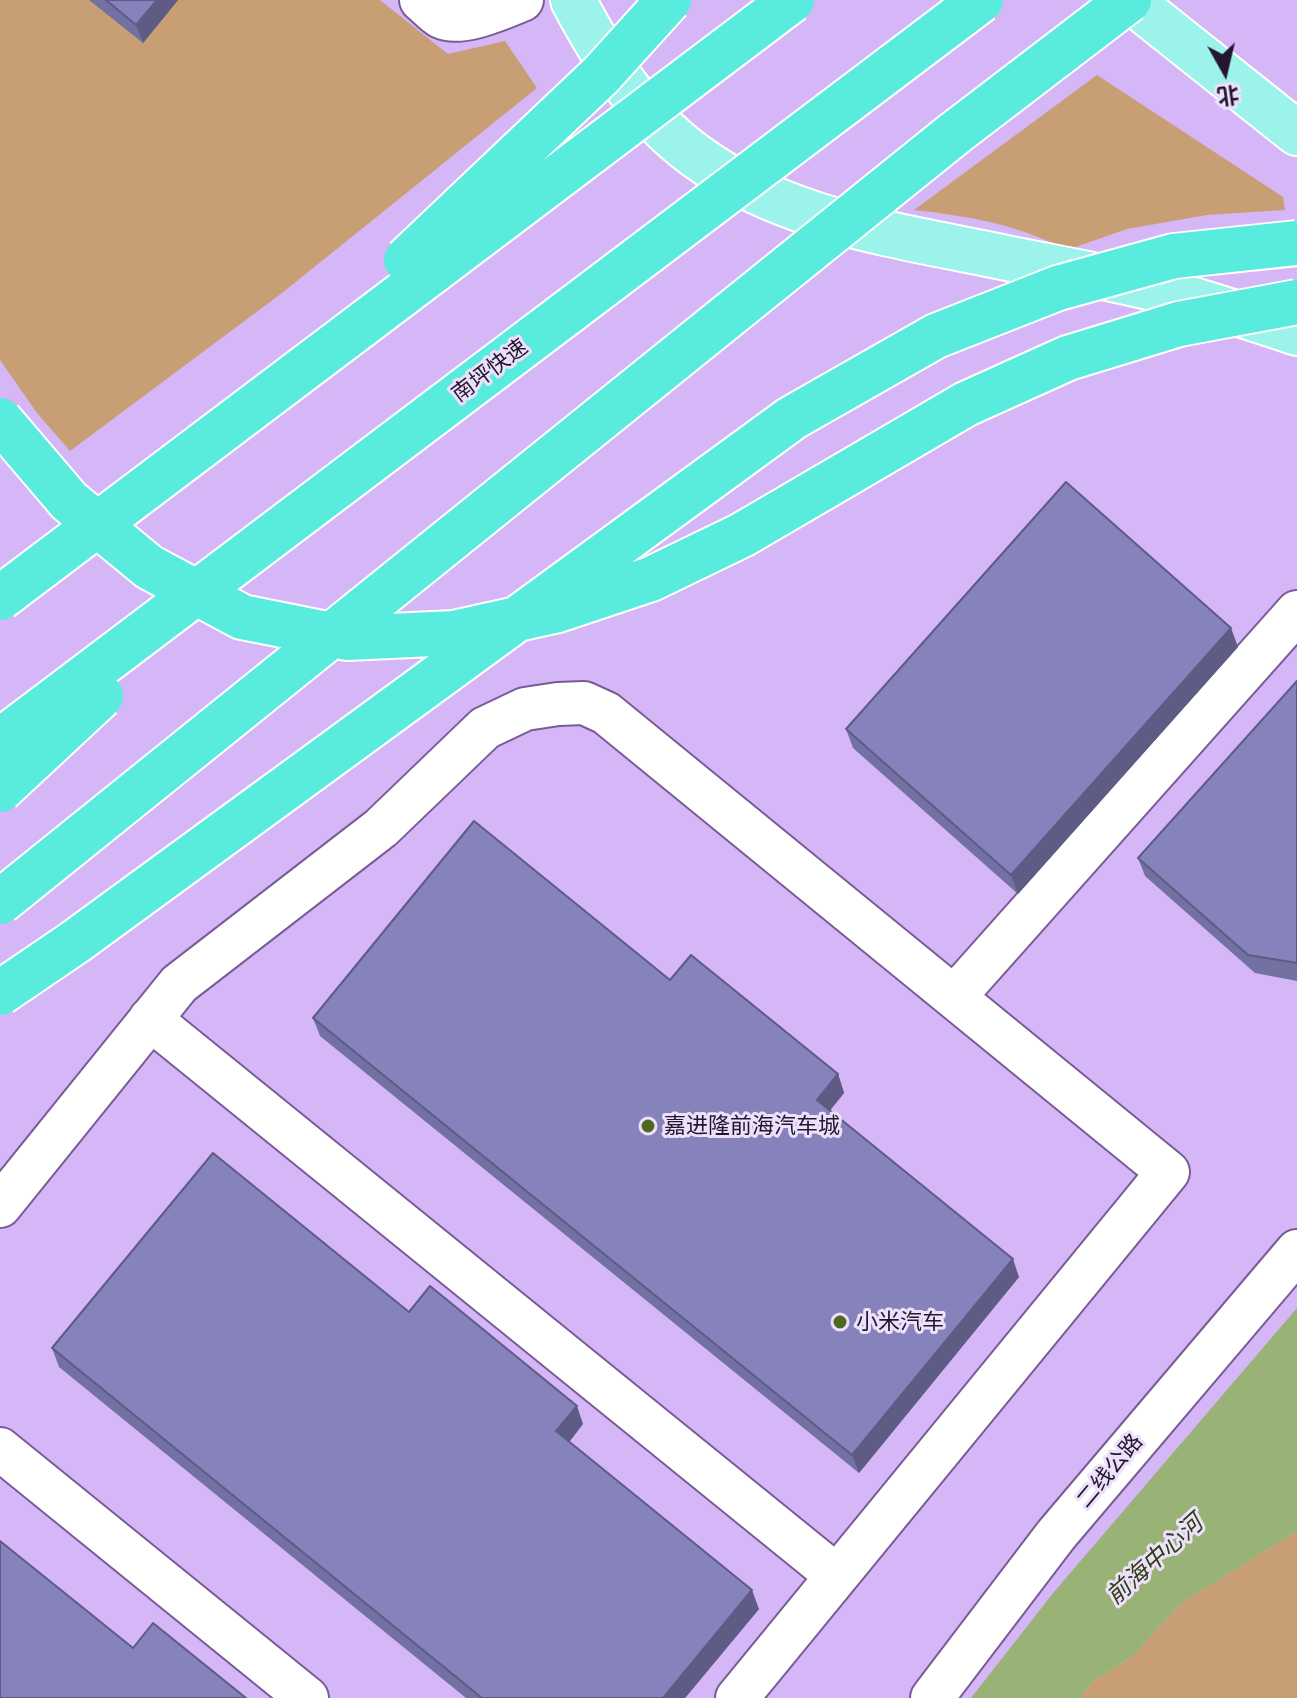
<!DOCTYPE html>
<html>
<head>
<meta charset="utf-8">
<style>
  body { margin:0 }
  #map { position:relative; width:1297px; height:1698px; overflow:hidden; background:#d5b6f6; font-family:Quicksand,"Noto Sans SC",sans-serif }
  canvas { display:block }
  .north { position:absolute; left:1185px; top:32px; width:80px; height:80px; -webkit-text-stroke:6px #ece0fb; paint-order:stroke; rotate:172deg; font-size:22px; font-weight:700; line-height:32px; text-align:center; color:#23162e }
  .north::after { content:''; display:block; margin:auto; width:28px; height:36px; background:#23162e; clip-path:polygon(50% 0,100% 100%,50% 72%,0 100%) }
</style>
</head>
<body>
<div id="map">
<canvas width="1297" height="1698"></canvas>
<div class="north">北</div>
</div>
<script>
const c = document.querySelector('canvas').getContext('2d');
c.lineJoin = 'round';
function paint(path, color) {
  c.fillStyle = color;
  c.fill(path, 'evenodd');
}
function trace(path, color, width, dash) {
  c.strokeStyle = color;
  c.lineWidth = width;
  c.lineCap = dash ? 'butt' : 'round';
  c.setLineDash(dash || []);
  c.stroke(path);
}
function write(font, color, halo, rows, align = 'center') {
  c.font = font + ' Quicksand,"Noto Sans SC",sans-serif';
  c.lineWidth = 6;
  c.setLineDash([]);
  c.textBaseline = 'middle';
  c.strokeStyle = halo;
  c.fillStyle = color;
  for (const [text, x, y, turn = 0] of rows) {
    c.save();
    c.translate(x, y);
    c.rotate((+turn || 0) * Math.PI / 180);
    c.textAlign = isNaN(turn) ? turn : align;
    if (halo) c.strokeText(text, 0, 0);
    c.fillText(text, 0, 0);
    c.restore();
  }
}
const green = new Path2D(`
  M 0,0 L 380,0 L 448,54 L 505,41 L 537,88 L 282,293 L 70,451 L 37,413 L 0,360 Z
  M 1097,75 L 1283,197 L 1285,210 L 1207,215 L 1127,229 L 1067,250 C 1013,223 972,217 914,210 Z
  M 1297,1531 L 1297,1698 L 1080,1698 L 1092,1682 L 1134,1655 L 1180,1604 Z`);
const water = new Path2D(`
  M 1297,1308 L 1297,1531 L 1180,1604 L 1134,1655 L 1092,1682 L 1080,1698 L 971,1698 L 1054,1592 Z`);
const minor = new Path2D(`
  M 421,0 C 427,5 434,13 441,17 C 461,27 502,8 522,0
  M 955,996 L 1297,612
  M 150,1019 L 837,1576
  M 0,1206 L 179,984 L 381,828 L 485,728 L 525,709 L 558,704 L 584,703 L 606,713 L 1168,1172 L 737,1698
  M 0,1449 L 307,1698
  M 932,1698 L 1056,1535 L 1297,1251`);
const major = new Path2D(`
  M 573,0 C 604,59 641,116 696,156 C 789,224 906,236 1016,260 C 1061,269 1107,277 1152,288 C 1201,301 1249,317 1297,333
  M 1130,0 L 1297,133`);
const highwayBridge = new Path2D(`
  M 406,260 L 601,75 L 669,0
  M 0,420 L 69,501 L 149,567 L 242,617 L 347,638 L 454,633 L 558,610 L 651,579 L 742,535 L 966,404 L 1068,358 L 1179,324 L 1297,302
  M 0,598 L 792,0
  M 0,741 L 981,0
  M 0,790 L 101,696
  M 0,902 L 955,133 L 1129,0
  M 0,993 L 75,942 L 792,418 L 936,336 L 1058,288 L 1174,256 L 1297,243`);
const wall = new Path2D(`
  M 89,0 L 178,0 L 143,43 Z
  M 1238,647 L 1018,894 L 853,748 L 846,729 Z
  M 1297,681 L 1297,981 L 1255,973 L 1145,876 L 1138,858 Z
  M 670,980 L 838,1074 L 844,1093 L 830,1110 L 1019,1277 L 859,1473 L 320,1036 L 313,1018 Z
  M 409,1312 L 583,1424 L 569,1442 L 759,1609 L 685,1698 L 466,1698 L 59,1367 L 52,1348 Z`);
const shadedWall = new Path2D(`
  M 157,0 L 178,0 L 143,43 L 136,25 Z
  M 1231,628 L 1238,647 L 1018,894 L 1011,875 Z
  M 838,1074 L 844,1093 L 824,1118 L 817,1100 Z
  M 1013,1259 L 1019,1277 L 859,1473 L 852,1455 Z
  M 577,1406 L 583,1424 L 563,1450 L 556,1431 Z
  M 752,1590 L 759,1609 L 685,1698 L 663,1698 Z`);
const building = new Path2D(`
  M 106,0 L 157,0 L 136,25 Z
  M 1066,482 L 1231,628 L 1011,875 L 846,729 Z
  M 1297,681 L 1297,963 L 1248,955 L 1138,858 Z
  M 474,821 L 670,980 L 691,955 L 838,1074 L 817,1100 L 1013,1259 L 852,1455 L 313,1018 Z
  M 213,1153 L 409,1312 L 430,1286 L 577,1406 L 556,1431 L 752,1590 L 663,1698 L 482,1698 L 52,1348 Z
  M 0,1541 L 133,1648 L 153,1623 L 246,1698 L 0,1698 Z`);
const markers = [
  [648,1126,8,"#4e691b"],
  [840,1322,8,"#4e691b"]
];
const streetNames = [
  ["南坪快速",490,371,-37],
  ["二线公路",1110,1471,-50]
];
const poiNames = [
  ["嘉进隆前海汽车城",664,1126],
  ["小米汽车",856,1322]
];
const waterNames = [
  ["前海中心河",1155,1560,-42]
];
paint(green, '#c89f74');
paint(water, '#99b276');
trace(minor, '#795c96', 46);
trace(major, '#fff', 48);
trace(minor, '#fff', 42);
trace(major, '#9bf3eb', 44);
trace(highwayBridge, '#fff', 48, []);
trace(highwayBridge, '#59ebdd', 44);
paint(wall, '#7370a2');
paint(shadedWall, '#5e5b84');
paint(building, '#8682bc');
trace(building, '#5e5b84', 2);
for (const [x, y, r, color] of markers) {
  const dot = new Path2D();
  dot.arc(x, y, r, 0, 2 * Math.PI);
  c.fillStyle = color;
  c.fill(dot);
  trace(dot, '#ece0fb', 3);
}
write('22px', '#23162e', '#ece0fb', streetNames);
write('22px', '#23162e', '#ece0fb', poiNames, 'left');
write('italic 24px', '#2e3d11', '#ece0fb', waterNames);
</script>
</body>
</html>
